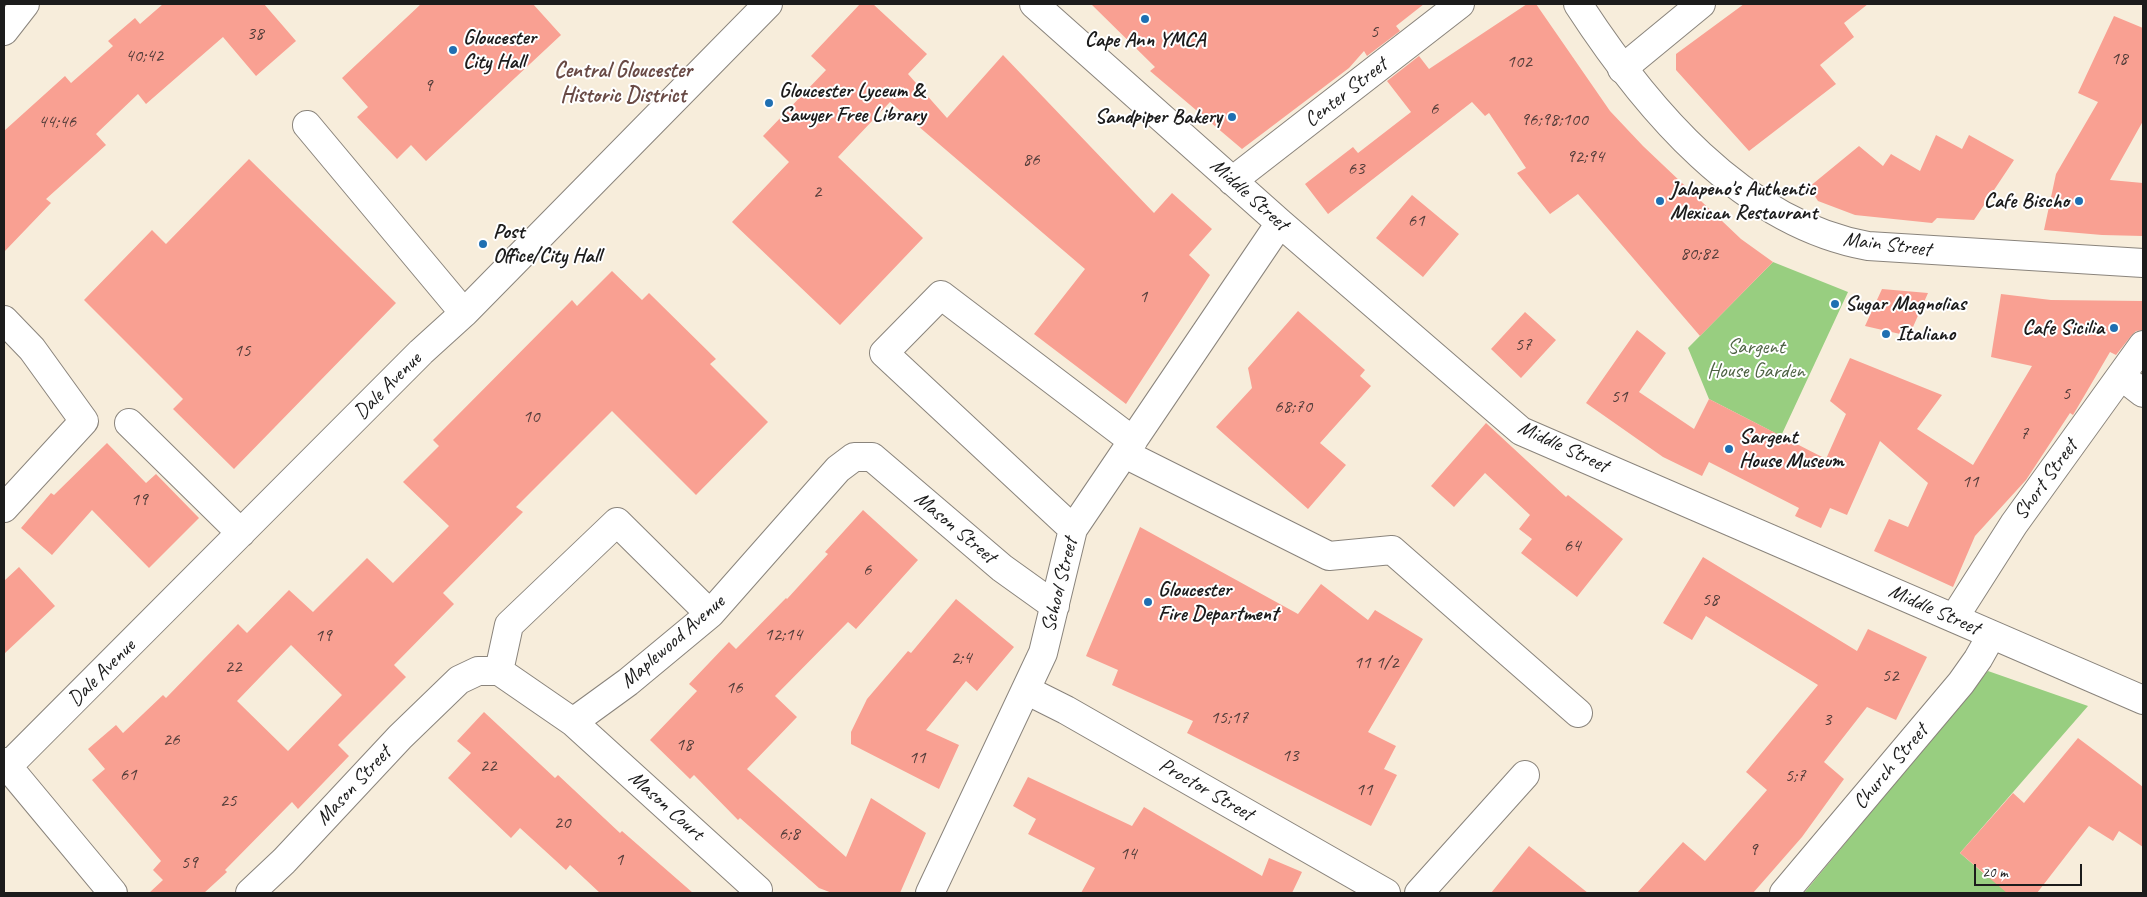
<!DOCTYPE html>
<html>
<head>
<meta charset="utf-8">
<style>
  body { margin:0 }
  #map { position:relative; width:2147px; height:897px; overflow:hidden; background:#f7eddb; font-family:Caveat,sans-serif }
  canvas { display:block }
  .frame { position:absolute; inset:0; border:5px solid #1c1c1c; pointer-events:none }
  .scale { position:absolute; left:1974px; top:864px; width:108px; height:22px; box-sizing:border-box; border:2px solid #1c1c1c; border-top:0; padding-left:6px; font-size:15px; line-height:18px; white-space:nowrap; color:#1c1c1c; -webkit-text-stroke:4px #fff; paint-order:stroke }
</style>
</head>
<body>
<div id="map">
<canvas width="2147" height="897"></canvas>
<div class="frame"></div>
<div class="scale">20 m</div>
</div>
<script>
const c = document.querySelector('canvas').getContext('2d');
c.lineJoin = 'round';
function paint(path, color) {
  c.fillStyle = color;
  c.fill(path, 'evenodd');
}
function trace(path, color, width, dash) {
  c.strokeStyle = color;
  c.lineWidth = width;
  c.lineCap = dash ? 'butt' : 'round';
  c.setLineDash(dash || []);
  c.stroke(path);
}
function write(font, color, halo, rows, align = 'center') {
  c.font = font + ' Caveat,sans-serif';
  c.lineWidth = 4;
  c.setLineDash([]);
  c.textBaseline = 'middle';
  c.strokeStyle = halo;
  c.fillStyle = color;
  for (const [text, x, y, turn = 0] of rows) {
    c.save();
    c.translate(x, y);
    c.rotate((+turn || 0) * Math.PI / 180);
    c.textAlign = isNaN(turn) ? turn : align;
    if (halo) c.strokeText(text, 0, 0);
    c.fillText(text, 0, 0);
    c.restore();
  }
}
const green = new Path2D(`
  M 1773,262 L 1848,292 L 1781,436 L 1709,399 L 1688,348 Z
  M 1988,671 L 2088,706 L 1960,853 L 1983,873 L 1996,859 L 2026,884 L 2018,893 L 1804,893 Z`);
const building = new Path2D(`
  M 163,4 L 264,4 L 296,41 L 256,76 L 223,37 L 146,104 L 138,94 L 96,134 L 106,145 L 46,199 L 51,203 L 4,252 L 4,131 L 65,76 L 71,83 L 113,46 L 108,41 L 135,18 L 140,24 Z
  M 421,4 L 533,4 L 561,35 L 426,161 L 411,145 L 397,159 L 357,117 L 368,107 L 342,78 Z
  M 860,4 L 873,4 L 927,54 L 908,74 L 947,118 L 1003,55 L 1154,213 L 1172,193 L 1212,229 L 1189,255 L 1210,275 L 1126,404 L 1034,334 L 1085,269 L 890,102 L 838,157 L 923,238 L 840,325 L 732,222 L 789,162 L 763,136 L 826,70 L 811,56 Z
  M 1091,4 L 1424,4 L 1396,26 L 1400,31 L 1367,56 L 1364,51 L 1349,68 L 1242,149 L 1150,71 L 1155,67 Z
  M 1527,4 L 1536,4 L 1610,111 L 1643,146 L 1741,239 L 1773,262 L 1700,336 L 1578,194 L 1550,214 L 1517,173 L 1526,168 L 1489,113 L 1485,116 L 1472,102 L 1328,214 L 1305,184 L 1353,147 L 1358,153 L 1411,112 L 1387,81 L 1419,56 L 1429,69 Z
  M 1744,4 L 1868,4 L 1844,23 L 1854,37 L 1820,65 L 1836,84 L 1749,151 L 1676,70 L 1676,54 Z
  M 2114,16 L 2143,28 L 2143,121 L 2110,180 L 2143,183 L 2143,236 L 2102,235 L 2044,230 L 2056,174 L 2098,102 L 2078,93 Z
  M 1936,135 L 1962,149 L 1969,135 L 2014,160 L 1974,220 L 1937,218 L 1932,223 L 1855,215 L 1818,201 L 1809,187 L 1859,146 L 1883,166 L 1891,154 L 1920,171 Z
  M 249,159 L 396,303 L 234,469 L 173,409 L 183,399 L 84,300 L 152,230 L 166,244 Z
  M 1412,195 L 1459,234 L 1423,277 L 1376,238 Z
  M 612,271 L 642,300 L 649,293 L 716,359 L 710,364 L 768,422 L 696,495 L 612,411 L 516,507 L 523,512 L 443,593 L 454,604 L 394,665 L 406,677 L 338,745 L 349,756 L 298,809 L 292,802 L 225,870 L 227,872 L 204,893 L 149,893 L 163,880 L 153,870 L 161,861 L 92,780 L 105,769 L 88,749 L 116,725 L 123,733 L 163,695 L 166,698 L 238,624 L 247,633 L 289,590 L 313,612 L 367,558 L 393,583 L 449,526 L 403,482 L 439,446 L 433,440 L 572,300 L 577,306 ZM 291,645 L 342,695 L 288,751 L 237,701 Z
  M 1882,289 L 1928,293 L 1909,336 L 1865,326 Z
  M 2001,294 L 2051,300 L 2143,301 L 2143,330 L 2136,331 L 2131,336 L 2116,355 L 2110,352 L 2073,415 L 2070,413 L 2026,480 L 1975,536 L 1953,587 L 1874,551 L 1889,519 L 1908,527 L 1928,483 L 1880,441 L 1847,515 L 1830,508 L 1821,528 L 1795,516 L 1799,508 L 1709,462 L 1702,476 L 1663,457 L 1586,403 L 1637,330 L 1666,353 L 1639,392 L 1694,429 L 1709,399 L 1826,459 L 1846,414 L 1830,401 L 1850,358 L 1942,395 L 1917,429 L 1973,465 L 2032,366 L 1991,357 Z
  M 1298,311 L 1365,370 L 1360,376 L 1371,386 L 1320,443 L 1346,465 L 1308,509 L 1216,427 L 1252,388 L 1248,368 Z
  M 1525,312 L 1556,340 L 1521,378 L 1491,349 Z
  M 1486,423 L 1566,497 L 1568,495 L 1623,539 L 1577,597 L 1521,553 L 1532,539 L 1519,529 L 1530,515 L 1485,473 L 1454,507 L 1431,486 Z
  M 107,443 L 146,483 L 156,474 L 199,518 L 149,568 L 92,510 L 52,555 L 21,528 L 51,493 L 54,495 Z
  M 863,510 L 918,560 L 856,629 L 848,622 L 775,696 L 797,717 L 747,769 L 846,857 L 871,798 L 926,833 L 900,893 L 832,893 L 819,888 L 740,818 L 738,820 L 694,775 L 690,779 L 650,740 L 697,691 L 689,684 L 729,642 L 736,649 L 786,598 L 787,599 L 828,554 L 825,552 Z
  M 1140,527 L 1298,614 L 1321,584 L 1368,620 L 1375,610 L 1423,639 L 1368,732 L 1396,746 L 1384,769 L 1397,775 L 1371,826 L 1187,733 L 1193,721 L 1112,685 L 1118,670 L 1086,656 Z
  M 1703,557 L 1857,651 L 1868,629 L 1927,657 L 1896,720 L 1867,707 L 1824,762 L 1844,779 L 1802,837 L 1753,893 L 1637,893 L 1683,842 L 1705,861 L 1767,790 L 1746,772 L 1818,685 L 1706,616 L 1692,640 L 1663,623 Z
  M 19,567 L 55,606 L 4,654 L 4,581 Z
  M 956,599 L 1014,647 L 977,691 L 966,681 L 926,730 L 959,745 L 939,789 L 851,744 L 851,732 L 867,699 L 908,651 L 911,653 Z
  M 484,712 L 555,778 L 558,775 L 620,833 L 622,831 L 693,893 L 600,893 L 570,865 L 566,870 L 520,828 L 511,838 L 448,778 L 471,753 L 457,741 Z
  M 2078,738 L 2143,787 L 2143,847 L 2119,831 L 2113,841 L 2089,826 L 2037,893 L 2007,893 L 1960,853 L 2013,793 L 2024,803 Z
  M 1028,777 L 1132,826 L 1144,807 L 1262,876 L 1269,858 L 1302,872 L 1292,893 L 1081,893 L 1095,868 L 1028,834 L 1036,819 L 1013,806 Z
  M 1529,846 L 1588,893 L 1491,893 Z`);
const minor = new Path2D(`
  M 1034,4 L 1280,223 L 1521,431 L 2143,700
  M 4,31 L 25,4
  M 1622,69 L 1701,4
  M 307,125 L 464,313
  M 1232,181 L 1460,4
  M 4,320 L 32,349 L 84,421 L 4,508
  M 2121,376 L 2143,393
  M 129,423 L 241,533
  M 1125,454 L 1329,556 L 1392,550 L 1578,713
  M 1073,529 L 884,353 L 941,295 L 1133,441
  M 1954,618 L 2014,524 L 2143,345
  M 499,671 L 509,625 L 617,522 L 710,614
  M 1026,690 L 1066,710 L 1386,893
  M 573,722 L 758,890
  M 4,762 L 113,893
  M 7,767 L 421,352 L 464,313 L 768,4
  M 250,893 L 284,861 L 400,737 L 459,680 L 478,671 L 499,671 L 573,722 L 628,682 L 710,614 L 838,469 L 854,457 L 872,457 L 1002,568 L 1055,606
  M 930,893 L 1043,653 L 1073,529 L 1280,223
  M 1419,893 L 1525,775
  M 1784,893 L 1961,683 L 1978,659 L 1991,636`);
const major = new Path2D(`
  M 1578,4 C 1645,107 1741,223 1868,246 L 2143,263`);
const markers = [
  [1145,19,5,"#1f6fb2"],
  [453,50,5,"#1f6fb2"],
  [769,103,5,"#1f6fb2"],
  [1232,117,5,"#1f6fb2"],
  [1660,201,5,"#1f6fb2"],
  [2079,201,5,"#1f6fb2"],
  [483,244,5,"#1f6fb2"],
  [1835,304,5,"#1f6fb2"],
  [2114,328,5,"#1f6fb2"],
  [1886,334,5,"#1f6fb2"],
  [1729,449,5,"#1f6fb2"],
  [1148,602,5,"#1f6fb2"]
];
const numberNames = [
  ["5",1374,32],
  ["38",255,34],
  ["40;42",144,56],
  ["18",2119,59],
  ["102",1519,62],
  ["9",428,86],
  ["6",1434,109],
  ["96;98;100",1554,120],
  ["44;46",57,122],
  ["92;94",1585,157],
  ["86",1031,160],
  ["63",1356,169],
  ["2",817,192],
  ["61",1416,221],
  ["80;82",1699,254],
  ["1",1143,297],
  ["57",1523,345],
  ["15",242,351],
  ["5",2066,394],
  ["51",1619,397],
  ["68;70",1293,407],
  ["10",531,417],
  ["7",2024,434],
  ["11",1970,482],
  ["19",139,500],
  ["64",1572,546],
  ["6",867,570],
  ["58",1710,600],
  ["12;14",783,635],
  ["19",323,636],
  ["2;4",961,658],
  ["11 1/2",1376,663],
  ["22",233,667],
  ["52",1890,676],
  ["16",734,688],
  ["15;17",1229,718],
  ["3",1827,720],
  ["26",171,740],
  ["18",684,745],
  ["13",1290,756],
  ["11",917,758],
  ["22",488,766],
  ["61",128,775],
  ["5;7",1795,776],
  ["11",1364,790],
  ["25",228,801],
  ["20",562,823],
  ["6;8",789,834],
  ["9",1753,850],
  ["14",1128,854],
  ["1",619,860],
  ["59",189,863]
];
const poiNames = [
  ["Gloucester",463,38],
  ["City Hall",463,62],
  ["Cape Ann YMCA",1145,40,"center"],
  ["Gloucester Lyceum &",779,91],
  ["Sawyer Free Library",779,115],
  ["Sandpiper Bakery",1222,117,"right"],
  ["Jalapeno's Authentic",1670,189],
  ["Mexican Restaurant",1670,213],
  ["Cafe Bischo",2069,201,"right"],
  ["Post",493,232],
  ["Office/City Hall",493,256],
  ["Sugar Magnolias",1845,304],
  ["Cafe Sicilia",2104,328,"right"],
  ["Italiano",1896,334],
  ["Sargent",1739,437],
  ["House Museum",1739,461],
  ["Gloucester",1158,590],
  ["Fire Department",1158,614]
];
const streetNames = [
  ["Center Street",1346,93,-38],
  ["Middle Street",1249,195,42],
  ["Main Street",1887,245,7],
  ["Dale Avenue",388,386,-45],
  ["Middle Street",1563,447,25],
  ["Short Street",2046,480,-54],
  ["Mason Street",955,528,40],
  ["School Street",1060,585,-76],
  ["Middle Street",1934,610,24],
  ["Maplewood Avenue",673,642,-41],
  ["Dale Avenue",102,673,-45],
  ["Church Street",1891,767,-50],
  ["Mason Street",354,786,-47],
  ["Proctor Street",1206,790,30],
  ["Mason Court",666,806,42]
];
const parkNames = [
  ["Sargent",1756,347],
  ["House Garden",1756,371]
];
const neighbourhoodNames = [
  ["Central Gloucester",623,71],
  ["Historic District",623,96]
];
paint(green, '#98ce80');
paint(building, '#f9a092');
trace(minor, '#8a847c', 30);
trace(major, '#8a847c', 30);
trace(minor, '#fff', 28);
trace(major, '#fff', 28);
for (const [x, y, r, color] of markers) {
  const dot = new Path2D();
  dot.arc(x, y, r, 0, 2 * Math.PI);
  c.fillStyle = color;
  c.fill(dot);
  trace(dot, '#fff', 2);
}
write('19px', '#533d3a', null, numberNames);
write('bold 21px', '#1c1c1c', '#fff', poiNames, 'left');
write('21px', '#1c1c1c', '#fff', streetNames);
write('21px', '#4e6344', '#fff', parkNames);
write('bold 22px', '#694a45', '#fff', neighbourhoodNames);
</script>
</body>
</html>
